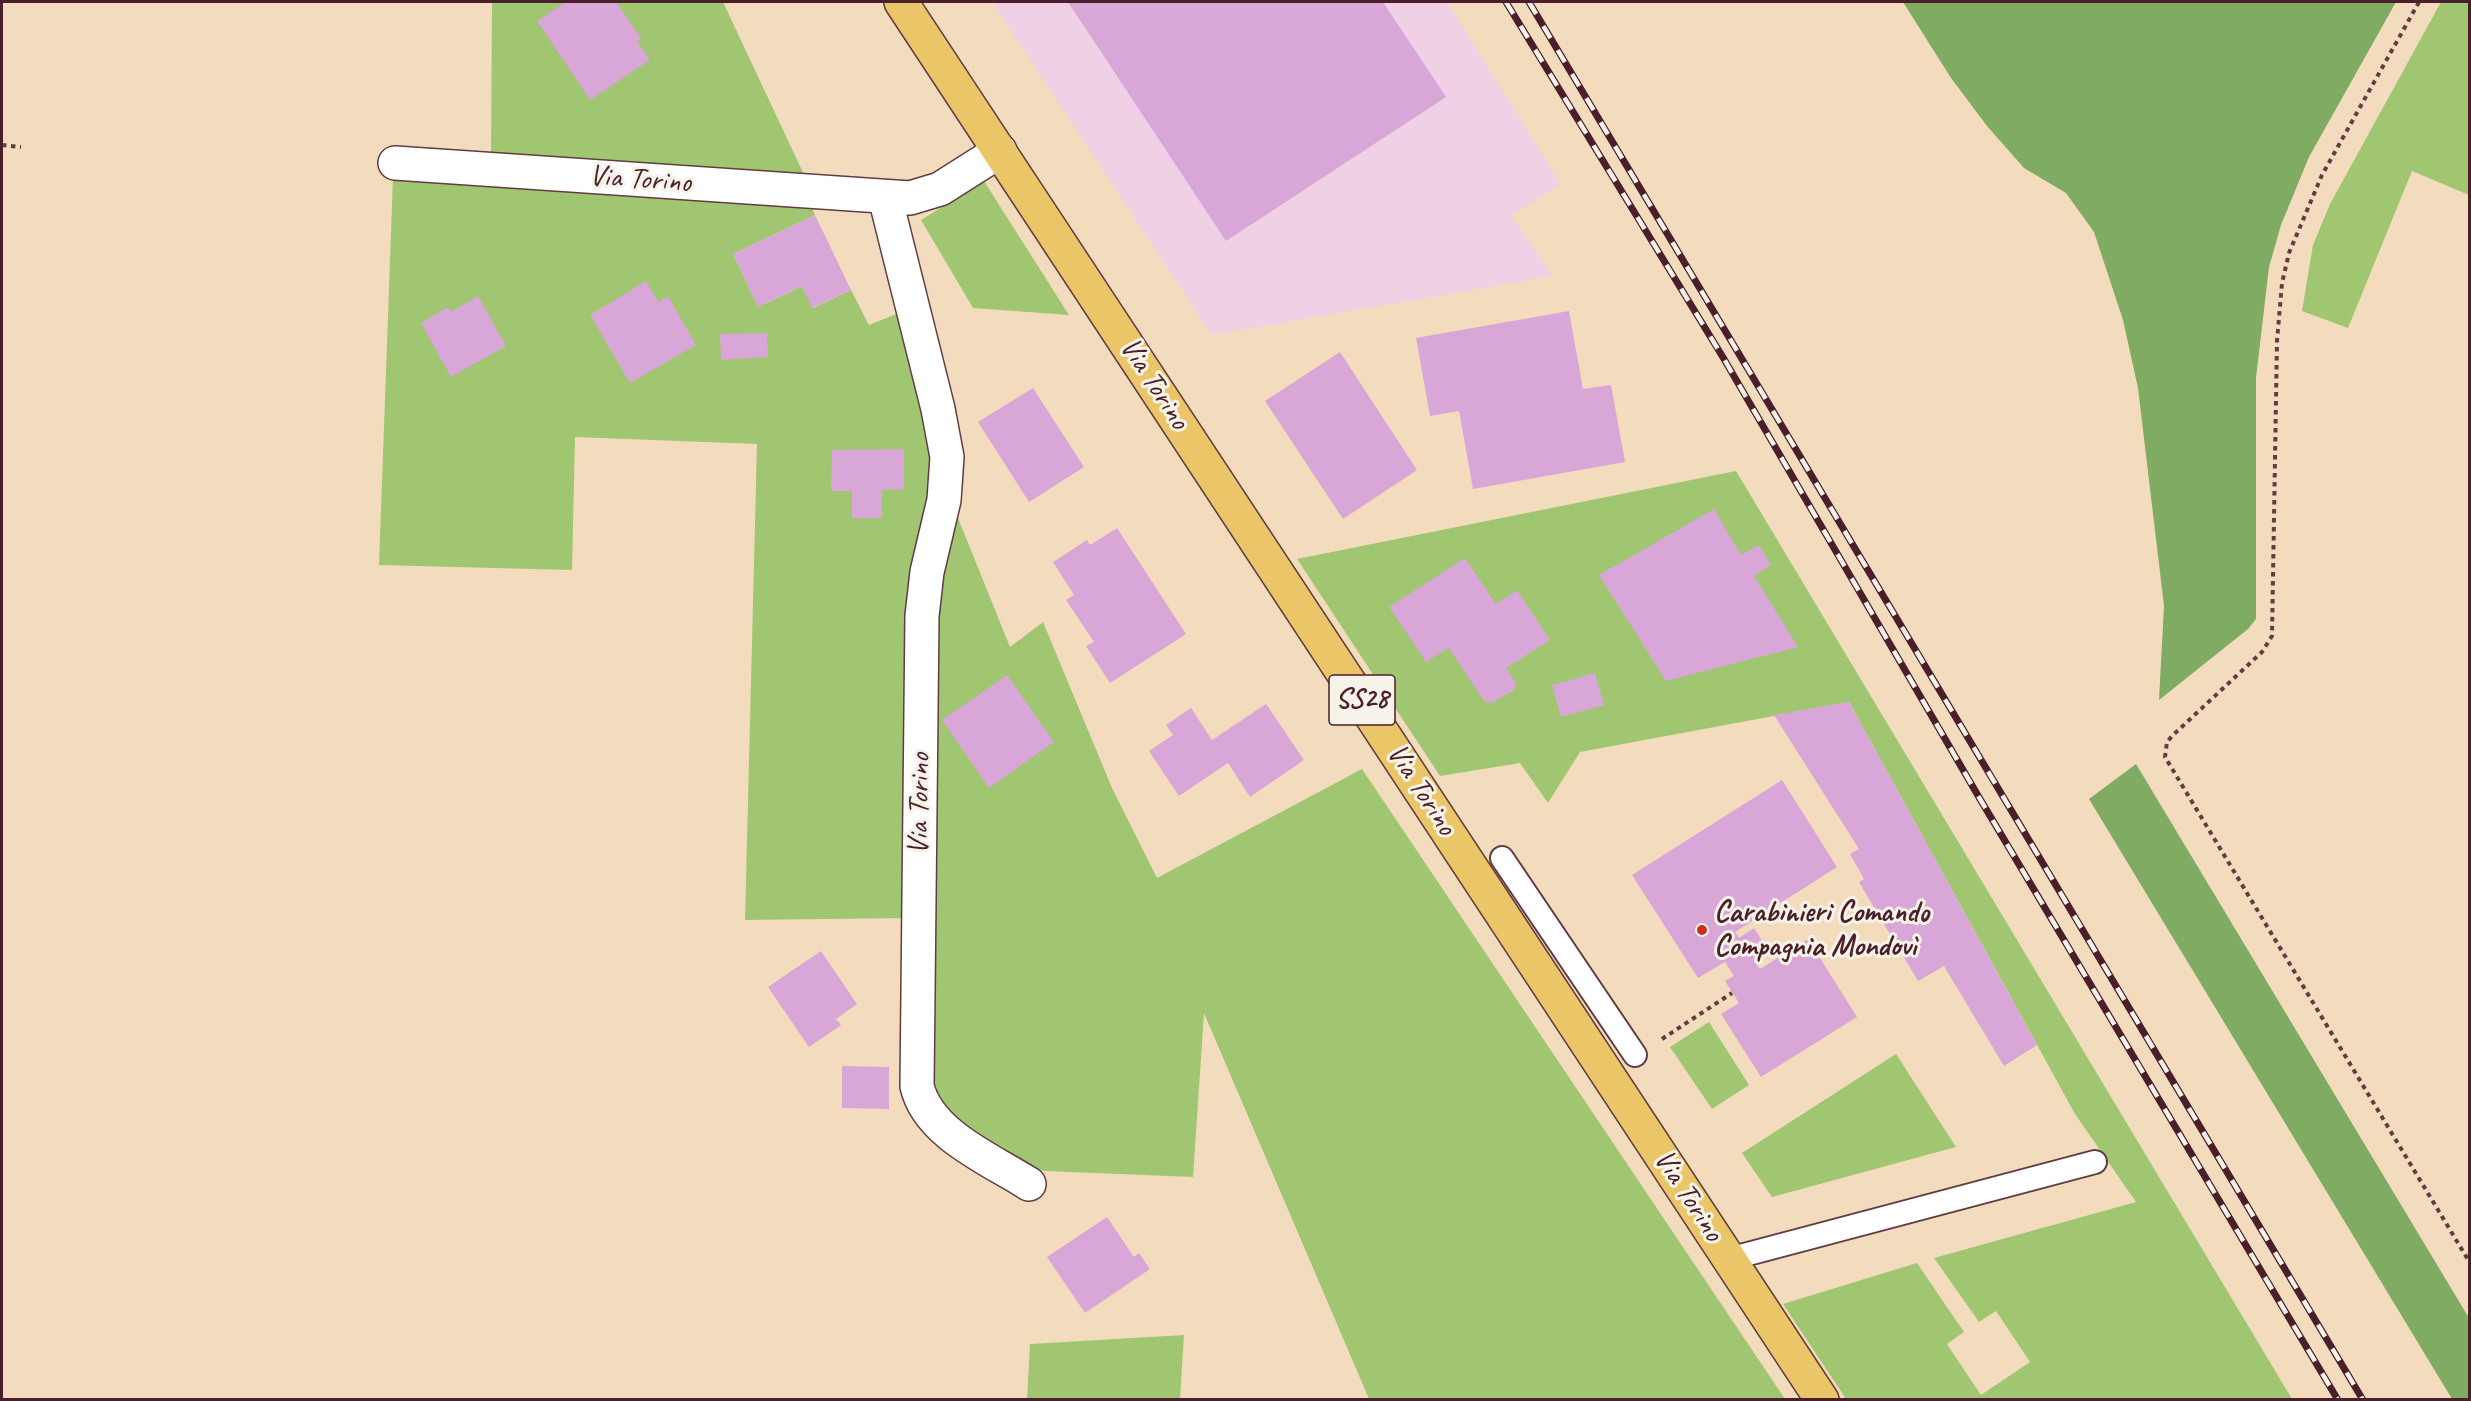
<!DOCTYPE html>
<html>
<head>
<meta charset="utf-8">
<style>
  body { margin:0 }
  #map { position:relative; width:2471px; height:1401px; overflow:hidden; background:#f3dcbd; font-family:Caveat,sans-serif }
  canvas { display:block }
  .frame { position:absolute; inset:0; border:3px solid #4a1f2b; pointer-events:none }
</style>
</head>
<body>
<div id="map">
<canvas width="2471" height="1401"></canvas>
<div class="frame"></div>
</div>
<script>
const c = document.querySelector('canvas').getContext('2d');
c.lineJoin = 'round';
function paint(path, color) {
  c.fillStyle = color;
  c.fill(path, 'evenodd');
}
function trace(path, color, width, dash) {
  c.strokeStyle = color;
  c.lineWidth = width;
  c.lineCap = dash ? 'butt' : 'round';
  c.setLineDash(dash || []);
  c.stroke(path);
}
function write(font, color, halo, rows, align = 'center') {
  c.font = font + ' Caveat,sans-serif';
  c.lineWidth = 6;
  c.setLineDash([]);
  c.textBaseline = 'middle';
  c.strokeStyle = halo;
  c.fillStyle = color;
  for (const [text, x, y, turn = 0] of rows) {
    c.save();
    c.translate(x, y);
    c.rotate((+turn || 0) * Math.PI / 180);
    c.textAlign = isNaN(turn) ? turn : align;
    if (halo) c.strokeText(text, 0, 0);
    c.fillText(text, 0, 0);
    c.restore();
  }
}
const built = new Path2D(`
  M 992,2 L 1447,2 L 1561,184 L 1511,216 L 1553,276 L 1212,335 Z`);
const green = new Path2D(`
  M 492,2 L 723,2 L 807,181 L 491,155 Z
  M 2441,2 L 2469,2 L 2469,195 L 2412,171 L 2348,328 L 2302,311 L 2313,245 L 2330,204 Z
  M 393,178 L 810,204 L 815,215 L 733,254 L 754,298 L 767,303 L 802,286 L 813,308 L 851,290 L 869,325 L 901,312 L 933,434 L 907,918 L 745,920 L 757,444 L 575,437 L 572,570 L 379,565 Z
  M 984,181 L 1069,315 L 973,308 L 921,220 Z
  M 1736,471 L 2292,1399 L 1846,1399 L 1783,1304 L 1917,1263 L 1964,1332 L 1947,1344 L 1981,1395 L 2030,1362 L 1996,1311 L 1979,1322 L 1934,1258 L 2136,1202 L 2075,1114 L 1849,702 L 1580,752 L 1548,803 L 1520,763 L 1440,776 L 1297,559 Z
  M 954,508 L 1010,647 L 1043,622 L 1112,788 L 1157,878 L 1362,769 L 1785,1399 L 1369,1399 L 1204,1013 L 1193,1177 L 1045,1171 L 1025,1167 L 946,1114 L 932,1083 L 935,619 Z
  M 1709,1022 L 1749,1085 L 1712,1109 L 1670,1047 Z
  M 1896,1054 L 1956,1147 L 1772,1197 L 1742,1153 Z
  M 1184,1335 L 1180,1399 L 1027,1399 L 1030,1344 Z`);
const forest = new Path2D(`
  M 1903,2 L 2396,2 L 2309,157 L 2281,225 L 2269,267 L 2256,378 L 2256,619 L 2248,629 L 2159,700 L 2164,606 L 2138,388 L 2123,320 L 2094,232 L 2066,193 L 2024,168 L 1987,126 L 1951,78 Z
  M 2136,764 L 2469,1318 L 2469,1399 L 2452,1399 L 2089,799 Z`);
const building = new Path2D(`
  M 566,2 L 616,2 L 641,38 L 637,41 L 650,60 L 590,100 L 537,21 Z
  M 1068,2 L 1383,2 L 1446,97 L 1226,241 Z
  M 815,215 L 851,290 L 812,308 L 802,286 L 758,307 L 733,254 Z
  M 646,281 L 658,302 L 668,296 L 696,345 L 630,383 L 590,315 Z
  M 478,296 L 506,346 L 451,377 L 421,323 L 448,307 L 451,312 Z
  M 1569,311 L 1583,389 L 1611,385 L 1625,462 L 1473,489 L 1459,411 L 1430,416 L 1416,338 Z
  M 767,333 L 768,357 L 721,360 L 720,334 Z
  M 1340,352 L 1417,470 L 1343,519 L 1265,401 Z
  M 1033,388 L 1084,467 L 1029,502 L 978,422 Z
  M 904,449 L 904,489 L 882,490 L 882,518 L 852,518 L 852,491 L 831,491 L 832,450 Z
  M 1714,509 L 1741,555 L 1759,545 L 1771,565 L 1754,576 L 1798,647 L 1666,681 L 1599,575 Z
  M 1117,528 L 1186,634 L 1110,683 L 1086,646 L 1094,642 L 1066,600 L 1074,595 L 1053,562 L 1087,540 L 1090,545 Z
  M 1465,558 L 1496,604 L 1517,590 L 1550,640 L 1506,668 L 1516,683 L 1514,690 L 1492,703 L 1484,701 L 1449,648 L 1426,662 L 1389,607 Z
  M 1595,673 L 1604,705 L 1561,717 L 1552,685 Z
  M 1007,675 L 1054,742 L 989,788 L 942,720 Z
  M 1849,702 L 2037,1045 L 2004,1066 L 1944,966 L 1918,981 L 1859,882 L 1864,879 L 1850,854 L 1859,849 L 1774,715 Z
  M 1266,704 L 1304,760 L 1250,797 L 1228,763 L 1179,796 L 1149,751 L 1173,735 L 1166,725 L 1191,708 L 1212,740 Z
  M 1782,780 L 1837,867 L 1735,932 L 1739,938 L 1754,928 L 1769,952 L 1754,961 L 1760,969 L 1808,939 L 1857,1017 L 1761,1077 L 1721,1014 L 1739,1003 L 1725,981 L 1734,976 L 1725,962 L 1698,978 L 1632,875 Z
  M 821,951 L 857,1004 L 836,1019 L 841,1025 L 809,1047 L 768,987 Z
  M 842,1066 L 889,1067 L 889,1109 L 842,1108 Z
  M 1107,1217 L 1134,1257 L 1139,1253 L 1150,1269 L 1085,1313 L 1047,1257 Z`);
const path = new Path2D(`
  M 2419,2 L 2322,175 L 2289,253 L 2282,283 L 2277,341 L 2272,636 L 2262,652 L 2172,736 L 2167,742 L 2165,757 L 2470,1263
  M 2,145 L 21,147
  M 1662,1039 L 1732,993`);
const service = new Path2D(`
  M 1502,858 L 1635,1055
  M 1729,1259 L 2095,1162`);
const minor = new Path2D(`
  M 395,163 L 910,198 L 940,189 L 1000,151
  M 885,197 L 938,409 L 947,457 L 944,500 L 927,572 L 922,616 L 917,1086 C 928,1134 990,1159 1029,1184`);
const primary = new Path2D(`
  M 901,2 L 1822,1400`);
const rail = new Path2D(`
  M 1506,2 L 1724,359 L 1980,799 L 2338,1400
  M 1529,2 L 2363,1400`);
const markers = [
  [1702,930,6,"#c8321e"]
];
const shields = [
  [1362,700,66]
];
const shieldNames = [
  ["SS28",1362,700]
];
const streetNames = [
  ["Via Torino",640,180,4],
  ["Via Torino",1154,384,57],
  ["Via Torino",1421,790,57],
  ["Via Torino",920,804,-89],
  ["Via Torino",1688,1196,57]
];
const poiNames = [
  ["Carabinieri Comando",1714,913],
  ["Compagnia Mondovì",1714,947]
];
paint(built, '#f0d0e5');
paint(green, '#a0c671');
paint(forest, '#80ab63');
paint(building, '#d8a6d7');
trace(service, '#633b41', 26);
trace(minor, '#633b41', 36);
trace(primary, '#633b41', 36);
trace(path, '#633b41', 4, [4.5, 4.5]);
trace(service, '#fff', 22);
trace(minor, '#fff', 33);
trace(primary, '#ebc669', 33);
trace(rail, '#4a1f2b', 7);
trace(rail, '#f7f3e8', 4.5, [14]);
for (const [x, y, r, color] of markers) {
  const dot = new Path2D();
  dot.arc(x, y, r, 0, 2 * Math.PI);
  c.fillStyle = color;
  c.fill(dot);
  trace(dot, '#f7f3e8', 2);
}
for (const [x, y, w] of shields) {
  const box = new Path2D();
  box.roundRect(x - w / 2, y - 25, w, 50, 4.5);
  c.fillStyle = '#f7f3e8';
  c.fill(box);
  trace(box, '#4a1f2b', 1.5);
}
write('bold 28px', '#4a1f2b', null, shieldNames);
write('30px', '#4a1f2b', '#f7f3e8', streetNames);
write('bold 30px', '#4a1f2b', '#f7f3e8', poiNames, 'left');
</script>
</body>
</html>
